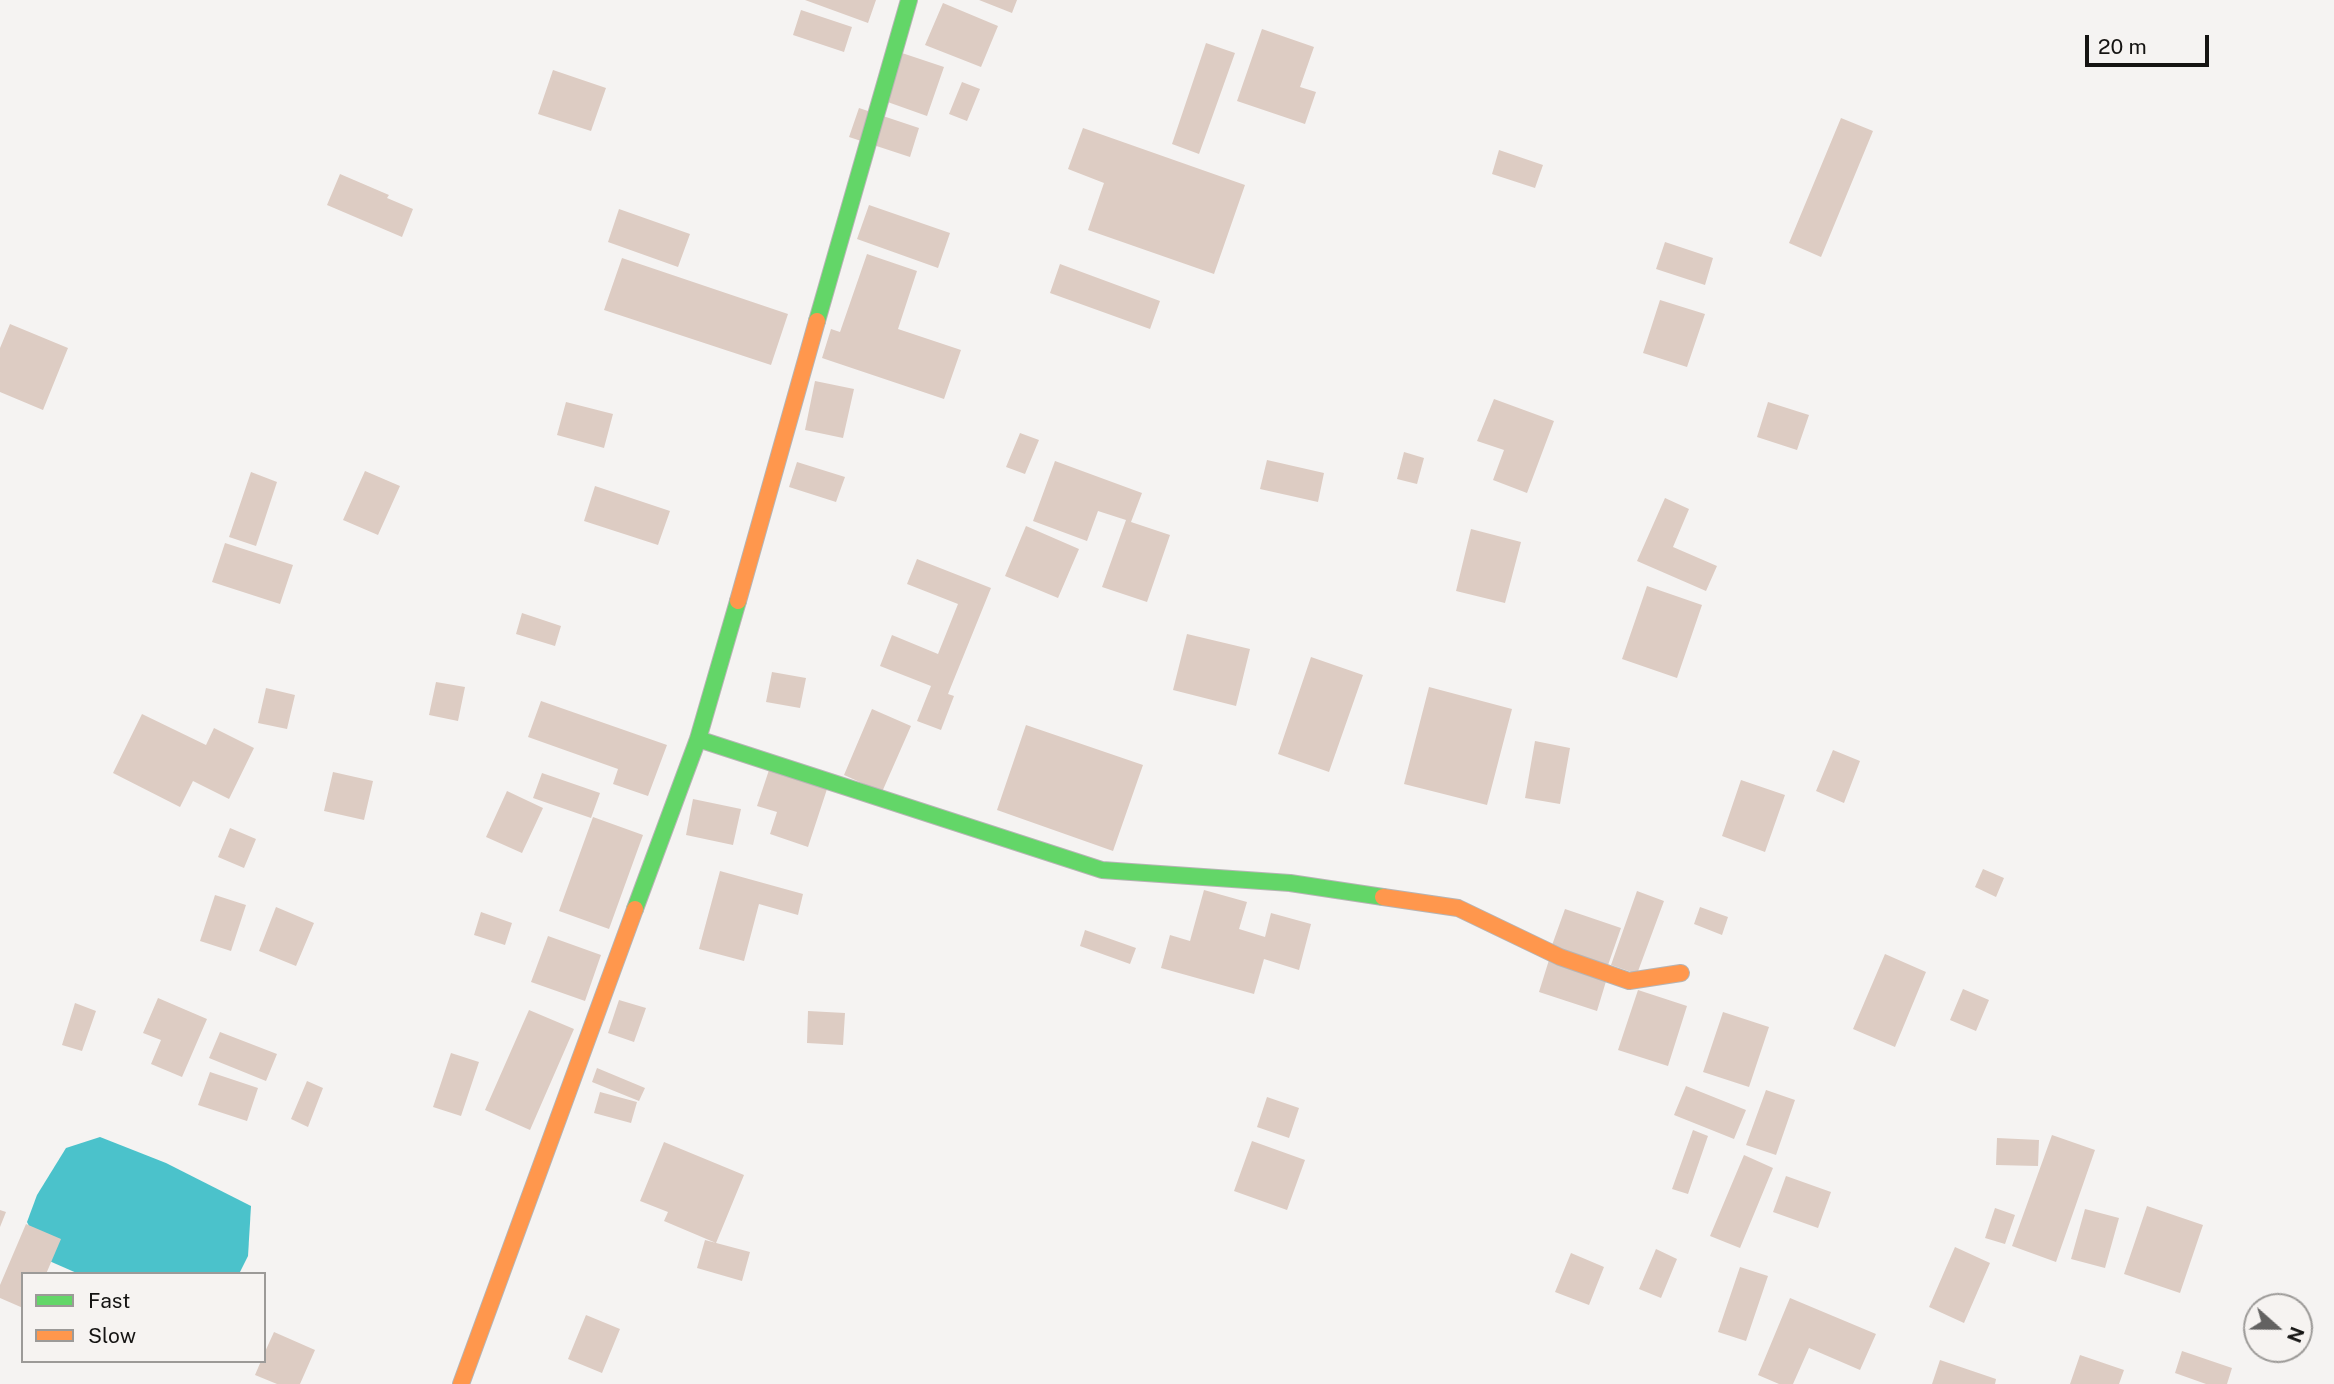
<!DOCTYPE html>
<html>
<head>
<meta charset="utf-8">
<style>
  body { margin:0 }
  #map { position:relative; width:2334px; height:1384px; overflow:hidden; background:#f5f3f2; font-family:"Public Sans",sans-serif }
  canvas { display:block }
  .legend { position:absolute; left:21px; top:1272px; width:245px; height:91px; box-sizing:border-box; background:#f6f3f1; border:2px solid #9c9a98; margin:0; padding:9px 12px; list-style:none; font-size:21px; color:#151413 }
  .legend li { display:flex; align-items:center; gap:14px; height:35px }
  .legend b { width:35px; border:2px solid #9c9a98 }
  .north { position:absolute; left:2243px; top:1293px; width:70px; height:70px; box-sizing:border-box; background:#f6f3f1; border:2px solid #9c9a98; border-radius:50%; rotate:111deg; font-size:19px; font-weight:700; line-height:28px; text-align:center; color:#151413 }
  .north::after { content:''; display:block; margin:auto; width:24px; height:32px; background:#636261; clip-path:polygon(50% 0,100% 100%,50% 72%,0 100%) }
  .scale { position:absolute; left:2085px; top:35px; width:124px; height:32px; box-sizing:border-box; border:4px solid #151413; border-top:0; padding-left:9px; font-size:21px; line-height:24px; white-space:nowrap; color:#151413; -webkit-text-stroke:5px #f6f3f1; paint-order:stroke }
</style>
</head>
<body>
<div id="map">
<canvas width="2334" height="1384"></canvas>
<ul class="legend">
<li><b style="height:9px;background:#63d668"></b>Fast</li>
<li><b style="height:9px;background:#ff974d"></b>Slow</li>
</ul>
<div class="north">N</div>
<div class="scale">20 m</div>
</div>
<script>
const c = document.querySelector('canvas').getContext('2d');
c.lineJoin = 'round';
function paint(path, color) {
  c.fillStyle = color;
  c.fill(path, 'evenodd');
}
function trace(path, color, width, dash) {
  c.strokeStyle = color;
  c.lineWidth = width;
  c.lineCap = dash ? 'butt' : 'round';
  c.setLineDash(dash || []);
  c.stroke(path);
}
const water = new Path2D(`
  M 100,1137 L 166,1163 L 251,1206 L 248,1256 L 239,1274 L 79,1274 L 47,1260 L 27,1222 L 37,1195 L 66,1148 Z`);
const building = new Path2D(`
  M 805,0 L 876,0 L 868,23 Z
  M 979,0 L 1017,0 L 1012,13 Z
  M 943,3 L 998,26 L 981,67 L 925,45 Z
  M 801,10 L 852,27 L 844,52 L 793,35 Z
  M 1262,29 L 1314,47 L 1300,87 L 1316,92 L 1305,124 L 1237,101 Z
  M 1206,43 L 1235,53 L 1199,154 L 1172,144 Z
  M 899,52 L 944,67 L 927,116 L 882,100 Z
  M 553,70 L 606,88 L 591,131 L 538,114 Z
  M 962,82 L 980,89 L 967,121 L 949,114 Z
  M 859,108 L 919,128 L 910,157 L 849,137 Z
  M 1841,118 L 1873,131 L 1821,257 L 1789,243 Z
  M 1083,128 L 1245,185 L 1214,274 L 1088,230 L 1104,183 L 1068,169 Z
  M 1499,150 L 1543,165 L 1535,188 L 1492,174 Z
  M 340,174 L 389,195 L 387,198 L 413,209 L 402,237 L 327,205 Z
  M 869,205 L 950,233 L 938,268 L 857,239 Z
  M 619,209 L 690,234 L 678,267 L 608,242 Z
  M 1665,242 L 1713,258 L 1705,285 L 1656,269 Z
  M 867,254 L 917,271 L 898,329 L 961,350 L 944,399 L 822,358 L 831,329 L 840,332 Z
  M 622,258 L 788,314 L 771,365 L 604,310 Z
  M 1060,264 L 1160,301 L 1150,329 L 1050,293 Z
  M 1660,300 L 1705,314 L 1687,367 L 1643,353 Z
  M 10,324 L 68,348 L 43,410 L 0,392 L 0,348 Z
  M 815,381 L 854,389 L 843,438 L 805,430 Z
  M 1494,399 L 1554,421 L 1527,493 L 1493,480 L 1504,450 L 1477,441 Z
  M 566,402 L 613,414 L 604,448 L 557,435 Z
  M 1768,402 L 1809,415 L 1797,450 L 1757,437 Z
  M 1020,433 L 1039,440 L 1025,474 L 1006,467 Z
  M 1404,452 L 1424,458 L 1417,484 L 1397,479 Z
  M 1267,460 L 1324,473 L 1318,502 L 1260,489 Z
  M 1055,461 L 1142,493 L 1131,522 L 1170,535 L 1147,602 L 1102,587 L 1126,520 L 1098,511 L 1087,541 L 1033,521 Z
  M 797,462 L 845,477 L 836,502 L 789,487 Z
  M 365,471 L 400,486 L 378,535 L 343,520 Z
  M 251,472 L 277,482 L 256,546 L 229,537 Z
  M 595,486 L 670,511 L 658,545 L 584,521 Z
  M 1665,498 L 1689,509 L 1673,547 L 1717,566 L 1706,591 L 1637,561 Z
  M 1026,526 L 1079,549 L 1058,598 L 1005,576 Z
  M 1471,529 L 1521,542 L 1505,603 L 1456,591 Z
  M 225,543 L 293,565 L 280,604 L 212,582 Z
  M 917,559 L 991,588 L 948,694 L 954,696 L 941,730 L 917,721 L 931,686 L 880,666 L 892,635 L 938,654 L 958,604 L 907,584 Z
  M 1647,586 L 1702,605 L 1677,678 L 1622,659 Z
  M 522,613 L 561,626 L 555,646 L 516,634 Z
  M 1187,634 L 1250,649 L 1236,706 L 1173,690 Z
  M 1311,657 L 1363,675 L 1329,772 L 1278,754 Z
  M 772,672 L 806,678 L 800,708 L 766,702 Z
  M 436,682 L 465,687 L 458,721 L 429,715 Z
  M 1429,687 L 1512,709 L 1487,805 L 1404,784 Z
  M 266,688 L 295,695 L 287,729 L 258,723 Z
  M 541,701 L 667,745 L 648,796 L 613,784 L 618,769 L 528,737 Z
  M 872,709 L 911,726 L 882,792 L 844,775 Z
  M 142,714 L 206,745 L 214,728 L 254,748 L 229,799 L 193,781 L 180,807 L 113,773 Z
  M 1026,725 L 1143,765 L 1113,851 L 997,810 Z
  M 1535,741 L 1570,748 L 1560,804 L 1525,798 Z
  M 1833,750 L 1860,761 L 1844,803 L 1816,791 Z
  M 770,767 L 828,786 L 808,847 L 770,834 L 777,812 L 757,806 Z
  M 333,772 L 373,781 L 364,820 L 324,811 Z
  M 542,773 L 600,793 L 591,818 L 533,798 Z
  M 1741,780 L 1785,795 L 1765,852 L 1722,836 Z
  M 507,791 L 543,808 L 522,853 L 486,837 Z
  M 693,799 L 741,809 L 733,845 L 686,835 Z
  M 593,817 L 643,835 L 609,929 L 559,911 Z
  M 230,828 L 256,839 L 244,868 L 218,857 Z
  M 1983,869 L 2004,878 L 1996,897 L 1975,887 Z
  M 720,871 L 803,894 L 798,915 L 759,904 L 744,961 L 699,949 Z
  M 1204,890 L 1247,902 L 1239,929 L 1265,937 L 1271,913 L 1311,924 L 1299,970 L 1264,959 L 1254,994 L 1161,968 L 1170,935 L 1190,941 Z
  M 1637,891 L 1664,901 L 1637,974 L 1611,965 Z
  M 215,895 L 246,905 L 231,951 L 200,941 Z
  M 276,907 L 314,923 L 296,966 L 259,951 Z
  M 1700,907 L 1728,917 L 1722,935 L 1694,924 Z
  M 1565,909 L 1621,928 L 1607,968 L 1551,948 Z
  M 481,912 L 512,923 L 505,945 L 474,935 Z
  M 1085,930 L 1136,948 L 1130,964 L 1080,946 Z
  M 548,936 L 601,955 L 585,1001 L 531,982 Z
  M 1885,954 L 1926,972 L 1895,1047 L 1853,1029 Z
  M 1549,960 L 1607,978 L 1597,1011 L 1539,992 Z
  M 1963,989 L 1989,1000 L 1976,1031 L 1950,1020 Z
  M 1638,990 L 1687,1006 L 1668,1066 L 1618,1050 Z
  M 158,998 L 207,1019 L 182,1077 L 151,1064 L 161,1040 L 143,1033 Z
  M 619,1000 L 646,1008 L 634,1042 L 608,1033 Z
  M 75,1003 L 96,1011 L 82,1051 L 62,1045 Z
  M 529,1010 L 574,1029 L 530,1130 L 485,1110 Z
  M 808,1011 L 845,1013 L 843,1045 L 807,1043 Z
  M 1723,1012 L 1769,1027 L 1749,1087 L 1703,1072 Z
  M 220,1032 L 277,1054 L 266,1081 L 209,1058 Z
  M 451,1053 L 479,1062 L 461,1116 L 433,1107 Z
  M 597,1068 L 645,1088 L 639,1101 L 592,1082 Z
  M 210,1072 L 258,1088 L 247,1121 L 198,1105 Z
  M 307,1081 L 323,1088 L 308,1127 L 291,1119 Z
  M 1686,1086 L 1746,1110 L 1734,1139 L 1674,1115 Z
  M 1766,1090 L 1795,1100 L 1776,1155 L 1746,1145 Z
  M 600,1092 L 637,1102 L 631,1123 L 594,1113 Z
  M 1267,1097 L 1299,1108 L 1289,1138 L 1257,1127 Z
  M 1693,1130 L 1708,1136 L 1688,1194 L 1672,1189 Z
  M 2052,1135 L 2095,1150 L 2056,1262 L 2012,1246 Z
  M 1997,1138 L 2039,1140 L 2038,1166 L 1996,1165 Z
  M 1252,1141 L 1305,1160 L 1287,1210 L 1234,1191 Z
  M 664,1142 L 744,1175 L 716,1243 L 664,1221 L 668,1212 L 640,1201 Z
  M 1744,1155 L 1773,1168 L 1740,1248 L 1710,1236 Z
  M 1786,1176 L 1831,1192 L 1818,1228 L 1773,1212 Z
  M 2147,1206 L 2203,1225 L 2180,1293 L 2124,1274 Z
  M 1995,1208 L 2015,1215 L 2005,1244 L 1985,1238 Z
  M 2085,1209 L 2119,1218 L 2105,1268 L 2071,1259 Z
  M 0,1210 L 6,1212 L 0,1227 Z
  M 26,1224 L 61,1239 L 46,1274 L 23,1274 L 23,1308 L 0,1298 L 0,1285 Z
  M 705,1240 L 750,1252 L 742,1281 L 697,1268 Z
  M 1955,1247 L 1990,1263 L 1964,1323 L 1929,1307 Z
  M 1656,1249 L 1677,1259 L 1661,1298 L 1639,1289 Z
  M 1571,1253 L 1604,1267 L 1589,1305 L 1555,1292 Z
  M 1740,1267 L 1768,1276 L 1746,1341 L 1718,1332 Z
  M 1790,1298 L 1876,1334 L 1860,1370 L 1809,1348 L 1793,1384 L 1779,1384 L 1758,1375 Z
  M 586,1315 L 620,1329 L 602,1373 L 568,1359 Z
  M 274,1332 L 315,1350 L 300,1384 L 277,1384 L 255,1375 L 261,1361 L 264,1361 L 264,1354 Z
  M 2182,1351 L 2232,1368 L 2227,1384 L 2206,1384 L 2175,1373 Z
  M 2080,1355 L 2124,1370 L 2119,1384 L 2070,1384 Z
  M 1940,1360 L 1996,1379 L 1995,1384 L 1932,1384 Z`);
const fast = new Path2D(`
  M 817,321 L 909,0
  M 698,739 L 1102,870 L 1290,883 L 1383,897
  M 635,909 L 698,739 L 738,601`);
const slow = new Path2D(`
  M 738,601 L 817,321
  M 1383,897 L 1458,908 L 1560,957 L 1629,981 L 1681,973
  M 461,1384 L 635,909`);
paint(water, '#4bc2cb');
paint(building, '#ddccc3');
trace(fast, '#b6b4b4', 18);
trace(slow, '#b6b4b4', 18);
trace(fast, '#63d668', 16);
trace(slow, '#ff974d', 16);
</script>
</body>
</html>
